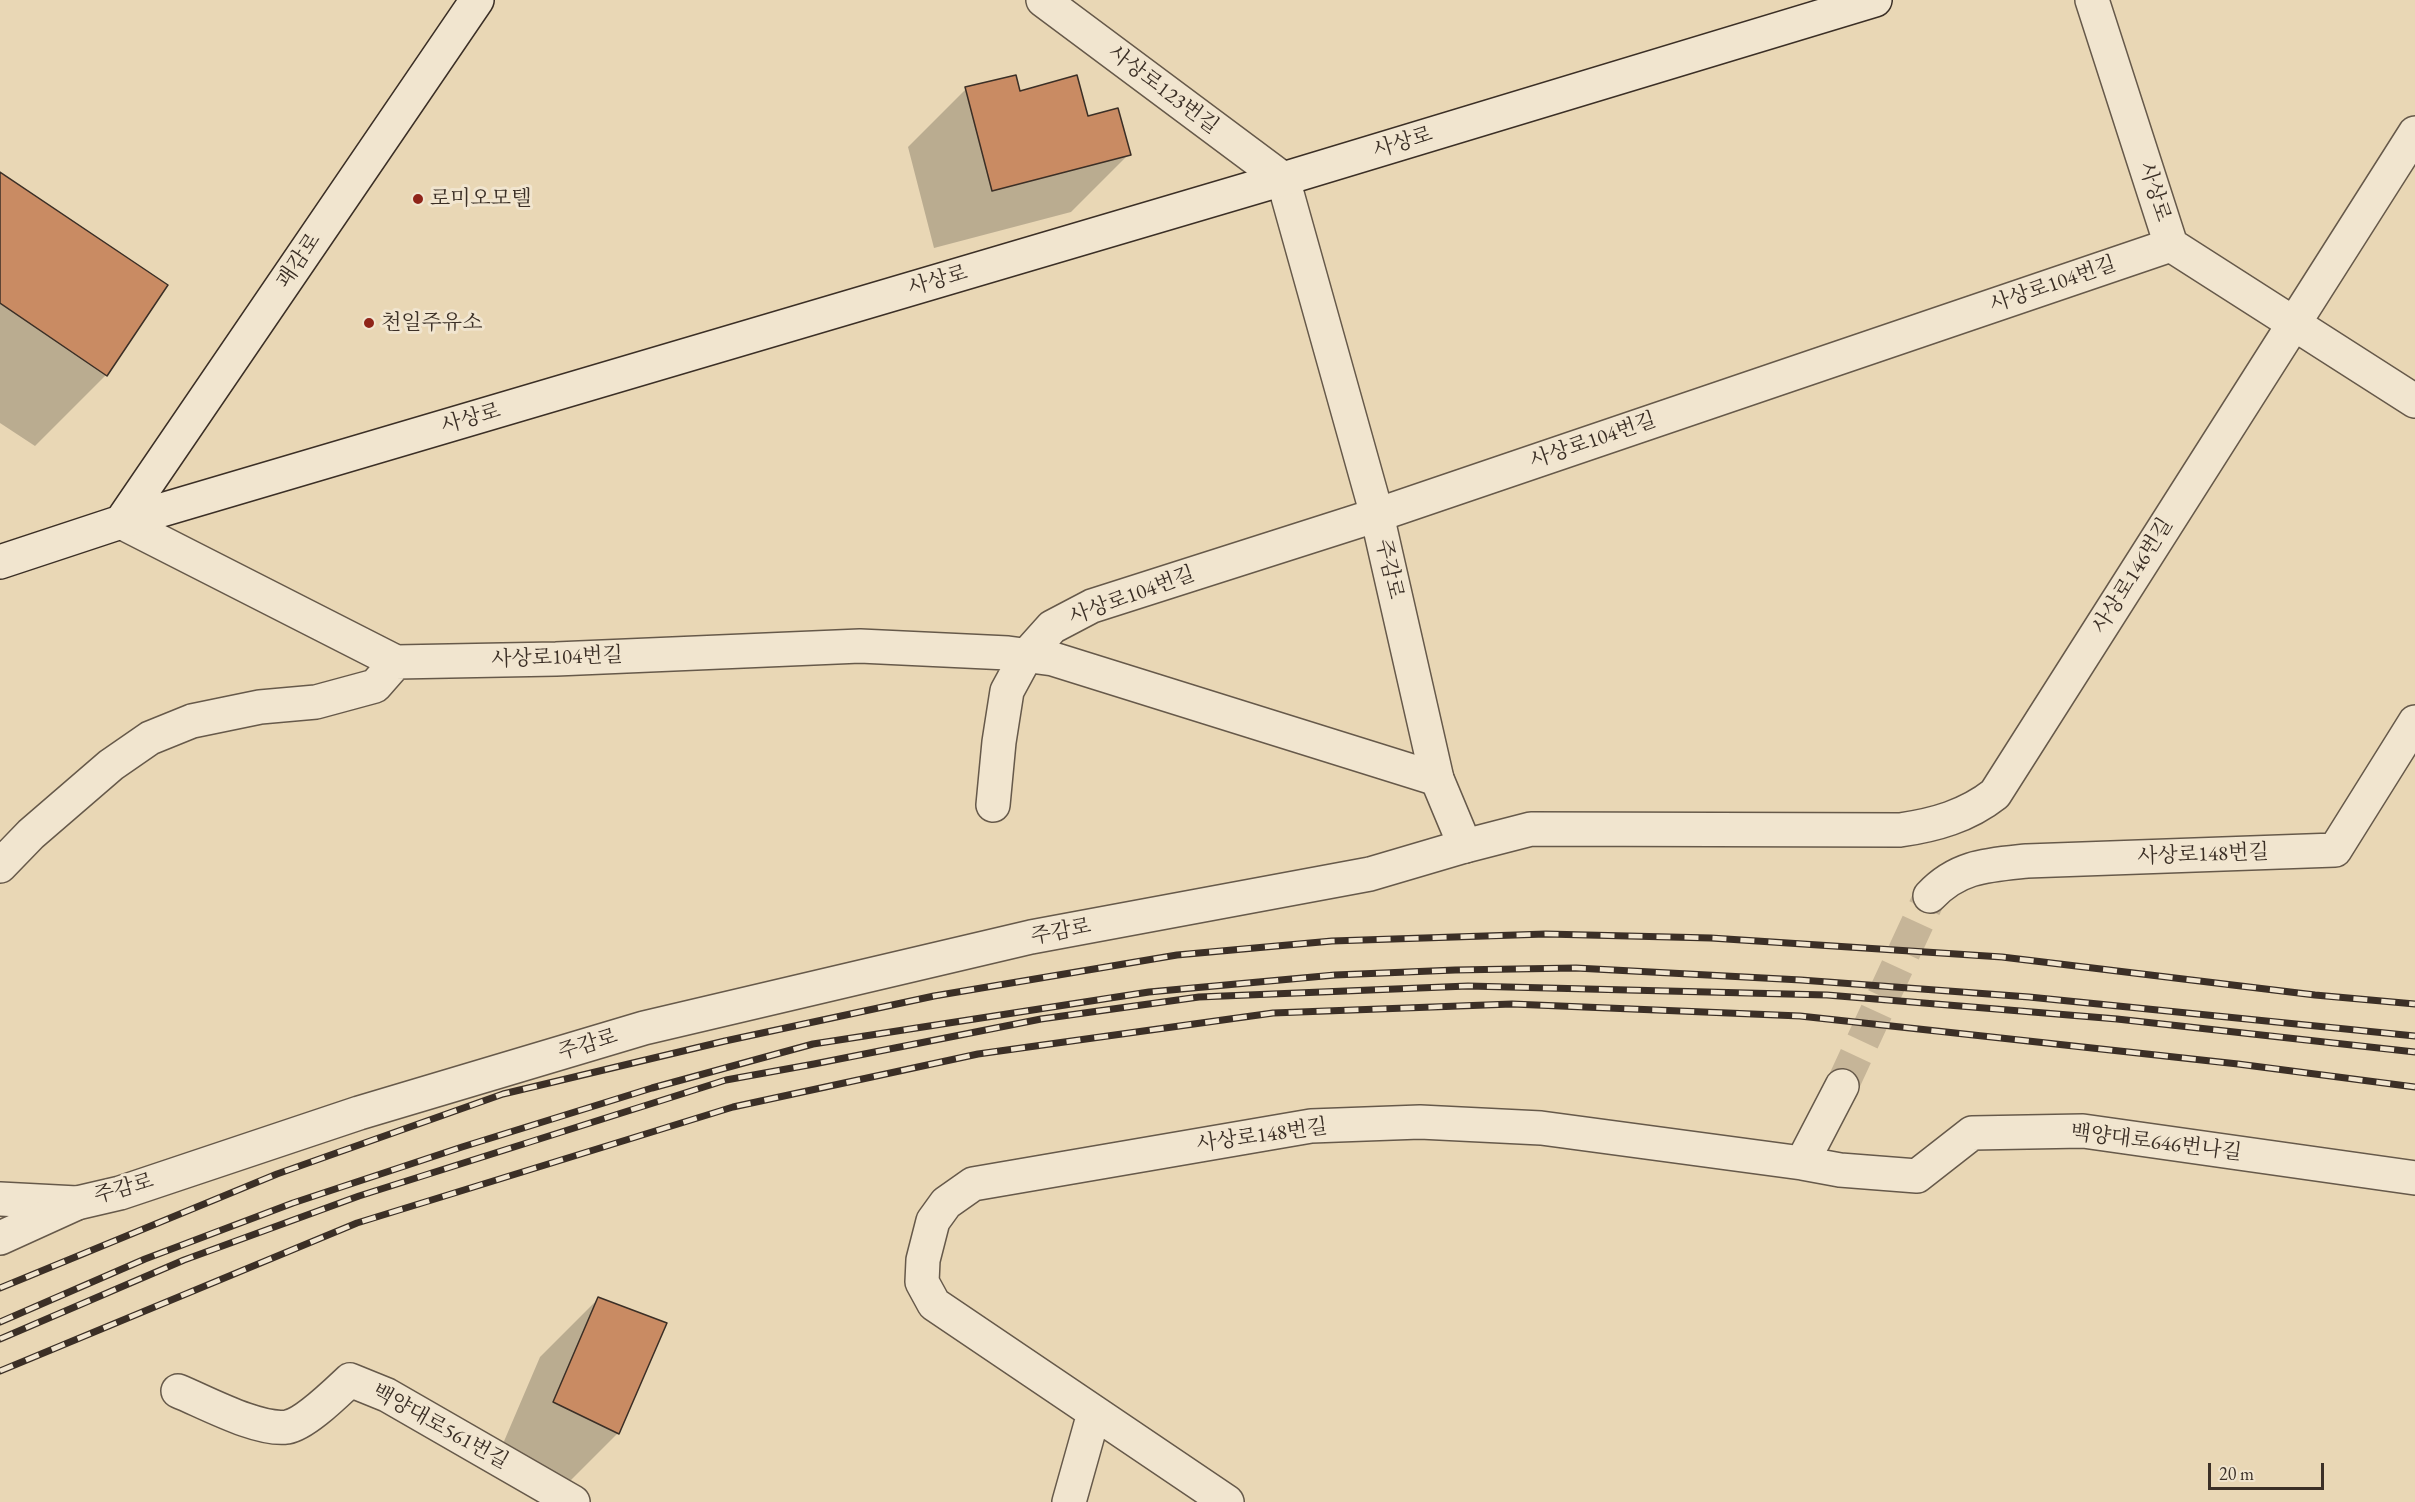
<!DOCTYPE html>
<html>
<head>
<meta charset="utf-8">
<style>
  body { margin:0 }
  #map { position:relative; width:2415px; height:1502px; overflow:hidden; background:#e9d7b5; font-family:"EB Garamond",serif }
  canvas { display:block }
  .scale { position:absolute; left:2208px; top:1463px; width:116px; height:27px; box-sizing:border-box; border:3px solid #3b2f26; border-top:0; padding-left:8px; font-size:18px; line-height:21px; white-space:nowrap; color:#3b2f26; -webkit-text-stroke:4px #f1e5cf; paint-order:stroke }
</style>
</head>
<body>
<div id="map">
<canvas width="2415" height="1502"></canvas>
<div class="scale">20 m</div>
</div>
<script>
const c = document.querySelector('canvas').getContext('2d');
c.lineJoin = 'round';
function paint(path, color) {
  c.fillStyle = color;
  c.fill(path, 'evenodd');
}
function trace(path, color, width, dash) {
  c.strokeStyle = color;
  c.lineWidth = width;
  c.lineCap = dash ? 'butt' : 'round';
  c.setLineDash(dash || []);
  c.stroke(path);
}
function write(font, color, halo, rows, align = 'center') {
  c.font = font + ' "EB Garamond","Noto Serif KR",serif';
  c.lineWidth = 6;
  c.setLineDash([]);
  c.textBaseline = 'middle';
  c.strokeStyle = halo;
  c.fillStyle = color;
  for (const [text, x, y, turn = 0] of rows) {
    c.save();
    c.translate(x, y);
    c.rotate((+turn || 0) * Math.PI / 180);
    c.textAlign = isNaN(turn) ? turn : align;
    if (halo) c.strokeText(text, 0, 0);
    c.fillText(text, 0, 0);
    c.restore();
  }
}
const shadow = new Path2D(`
  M 966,89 L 1019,92 L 1087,118 L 1129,154 L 1071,212 L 934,248 L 908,147 Z
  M 0,173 L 106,375 L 35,446 L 0,423 Z
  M 598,1299 L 618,1433 L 560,1491 L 496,1460 L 540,1357 Z`);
const building = new Path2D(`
  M 1016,75 L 1020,91 L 1077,75 L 1088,116 L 1118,108 L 1131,155 L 992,191 L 965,87 Z
  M 0,172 L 168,285 L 107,376 L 0,303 Z
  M 598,1297 L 667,1323 L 619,1434 L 553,1402 Z`);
const minorTunnel = new Path2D(`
  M 1842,1086 L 1930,896`);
const minor = new Path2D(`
  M 1043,0 L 1283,179
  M 2092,0 L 2171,245 L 2415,401
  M 121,522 L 396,662 L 556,659 L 860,646 L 1008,653 L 1053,659 L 1437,779
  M 993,805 L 999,742 L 1007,691 L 1026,656 L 1052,627 L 1092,606 L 1377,515 L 2171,245
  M 1465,846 L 1531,829 L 1900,830 C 1935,825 1967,816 1995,794 L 2415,133
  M 0,866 L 31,834 L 111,765 L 150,738 L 192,721 L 260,707 L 316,702 L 375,686 L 396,662
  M 1930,896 C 1958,866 1988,865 2027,861 L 2335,850 L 2415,722
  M 1802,1163 L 1840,1170 L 1917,1176 L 1972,1133 L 2083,1131 L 2415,1178
  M 0,1199 L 77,1203
  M 178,1391 C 205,1402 258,1431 287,1427 C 305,1424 336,1393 350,1380 L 387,1395 L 573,1502
  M 1069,1502 L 1094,1413
  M 1227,1502 L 934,1304 L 922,1282 L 923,1260 L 933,1221 L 946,1203 L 973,1184 L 1311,1126 L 1420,1122 L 1541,1128 L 1802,1163 L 1842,1086`);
const tertiary = new Path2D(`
  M 0,1238 L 77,1203 L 120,1193 L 359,1113 L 644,1028 L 1031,937 L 1370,874 L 1465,846 L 1437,779 L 1377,515 L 1283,179`);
const secondary = new Path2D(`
  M 121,522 L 477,0
  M 0,562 L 121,522 L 1283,179 L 1875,0`);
const rail = new Path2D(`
  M 0,1288 L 277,1174 L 503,1094 L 725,1041 L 934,996 L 1177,955 L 1332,941 L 1546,934 L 1711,938 L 2002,957 L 2315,995 L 2415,1004
  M 0,1322 L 145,1259 L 293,1203 L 462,1147 L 652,1088 L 813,1044 L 1149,992 L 1335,975 L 1455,970 L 1576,968 L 1801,980 L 2029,997 L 2415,1036
  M 0,1339 L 184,1260 L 359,1196 L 726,1080 L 814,1064 L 1041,1019 L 1199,997 L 1468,986 L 1827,995 L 2117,1019 L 2415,1052
  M 0,1371 L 357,1223 L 733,1107 L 978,1054 L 1273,1013 L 1512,1004 L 1800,1016 L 2238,1064 L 2415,1087`);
const markers = [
  [418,199,6,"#8f2418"],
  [369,323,6,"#8f2418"]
];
const streetNames = [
  ["사상로123번길",1163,90,37],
  ["사상로",1403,143,-17],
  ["사상로",2154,192,72],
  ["괘감로",299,261,-56],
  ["사상로",938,281,-16],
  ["사상로104번길",2053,285,-19],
  ["사상로",471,419,-16],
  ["사상로104번길",1593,441,-19],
  ["주감로",1389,569,77],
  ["사상로146번길",2133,576,-58],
  ["사상로104번길",1132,596,-20],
  ["사상로104번길",557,658,-2],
  ["사상로148번길",2203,855,-2],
  ["주감로",1061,932,-11],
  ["주감로",588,1045,-17],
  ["사상로148번길",1262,1136,-8],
  ["백양대로646번나길",2156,1143,7],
  ["주감로",124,1189,-16],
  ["백양대로561번길",440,1427,29]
];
const poiNames = [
  ["로미오모텔",430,199],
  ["천일주유소",381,323]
];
paint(shadow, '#0003');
paint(building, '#c98b63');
trace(building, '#3b2f26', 1.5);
trace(minorTunnel, '#c6b598', 33, [33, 16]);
trace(minor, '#66594a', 36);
trace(tertiary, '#66594a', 36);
trace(secondary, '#3b2f26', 36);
trace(minor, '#f1e5cf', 33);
trace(tertiary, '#f1e5cf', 33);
trace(secondary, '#f1e5cf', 33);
trace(rail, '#3b2f26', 7);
trace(rail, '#f1e5cf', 4.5, [14]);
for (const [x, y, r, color] of markers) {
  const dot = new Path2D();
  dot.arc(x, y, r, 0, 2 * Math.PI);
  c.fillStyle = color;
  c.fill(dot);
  trace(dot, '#f1e5cf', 2);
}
write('21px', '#3b2f26', '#f1e5cf', streetNames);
write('21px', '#3b2f26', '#f1e5cf', poiNames, 'left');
</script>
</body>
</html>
